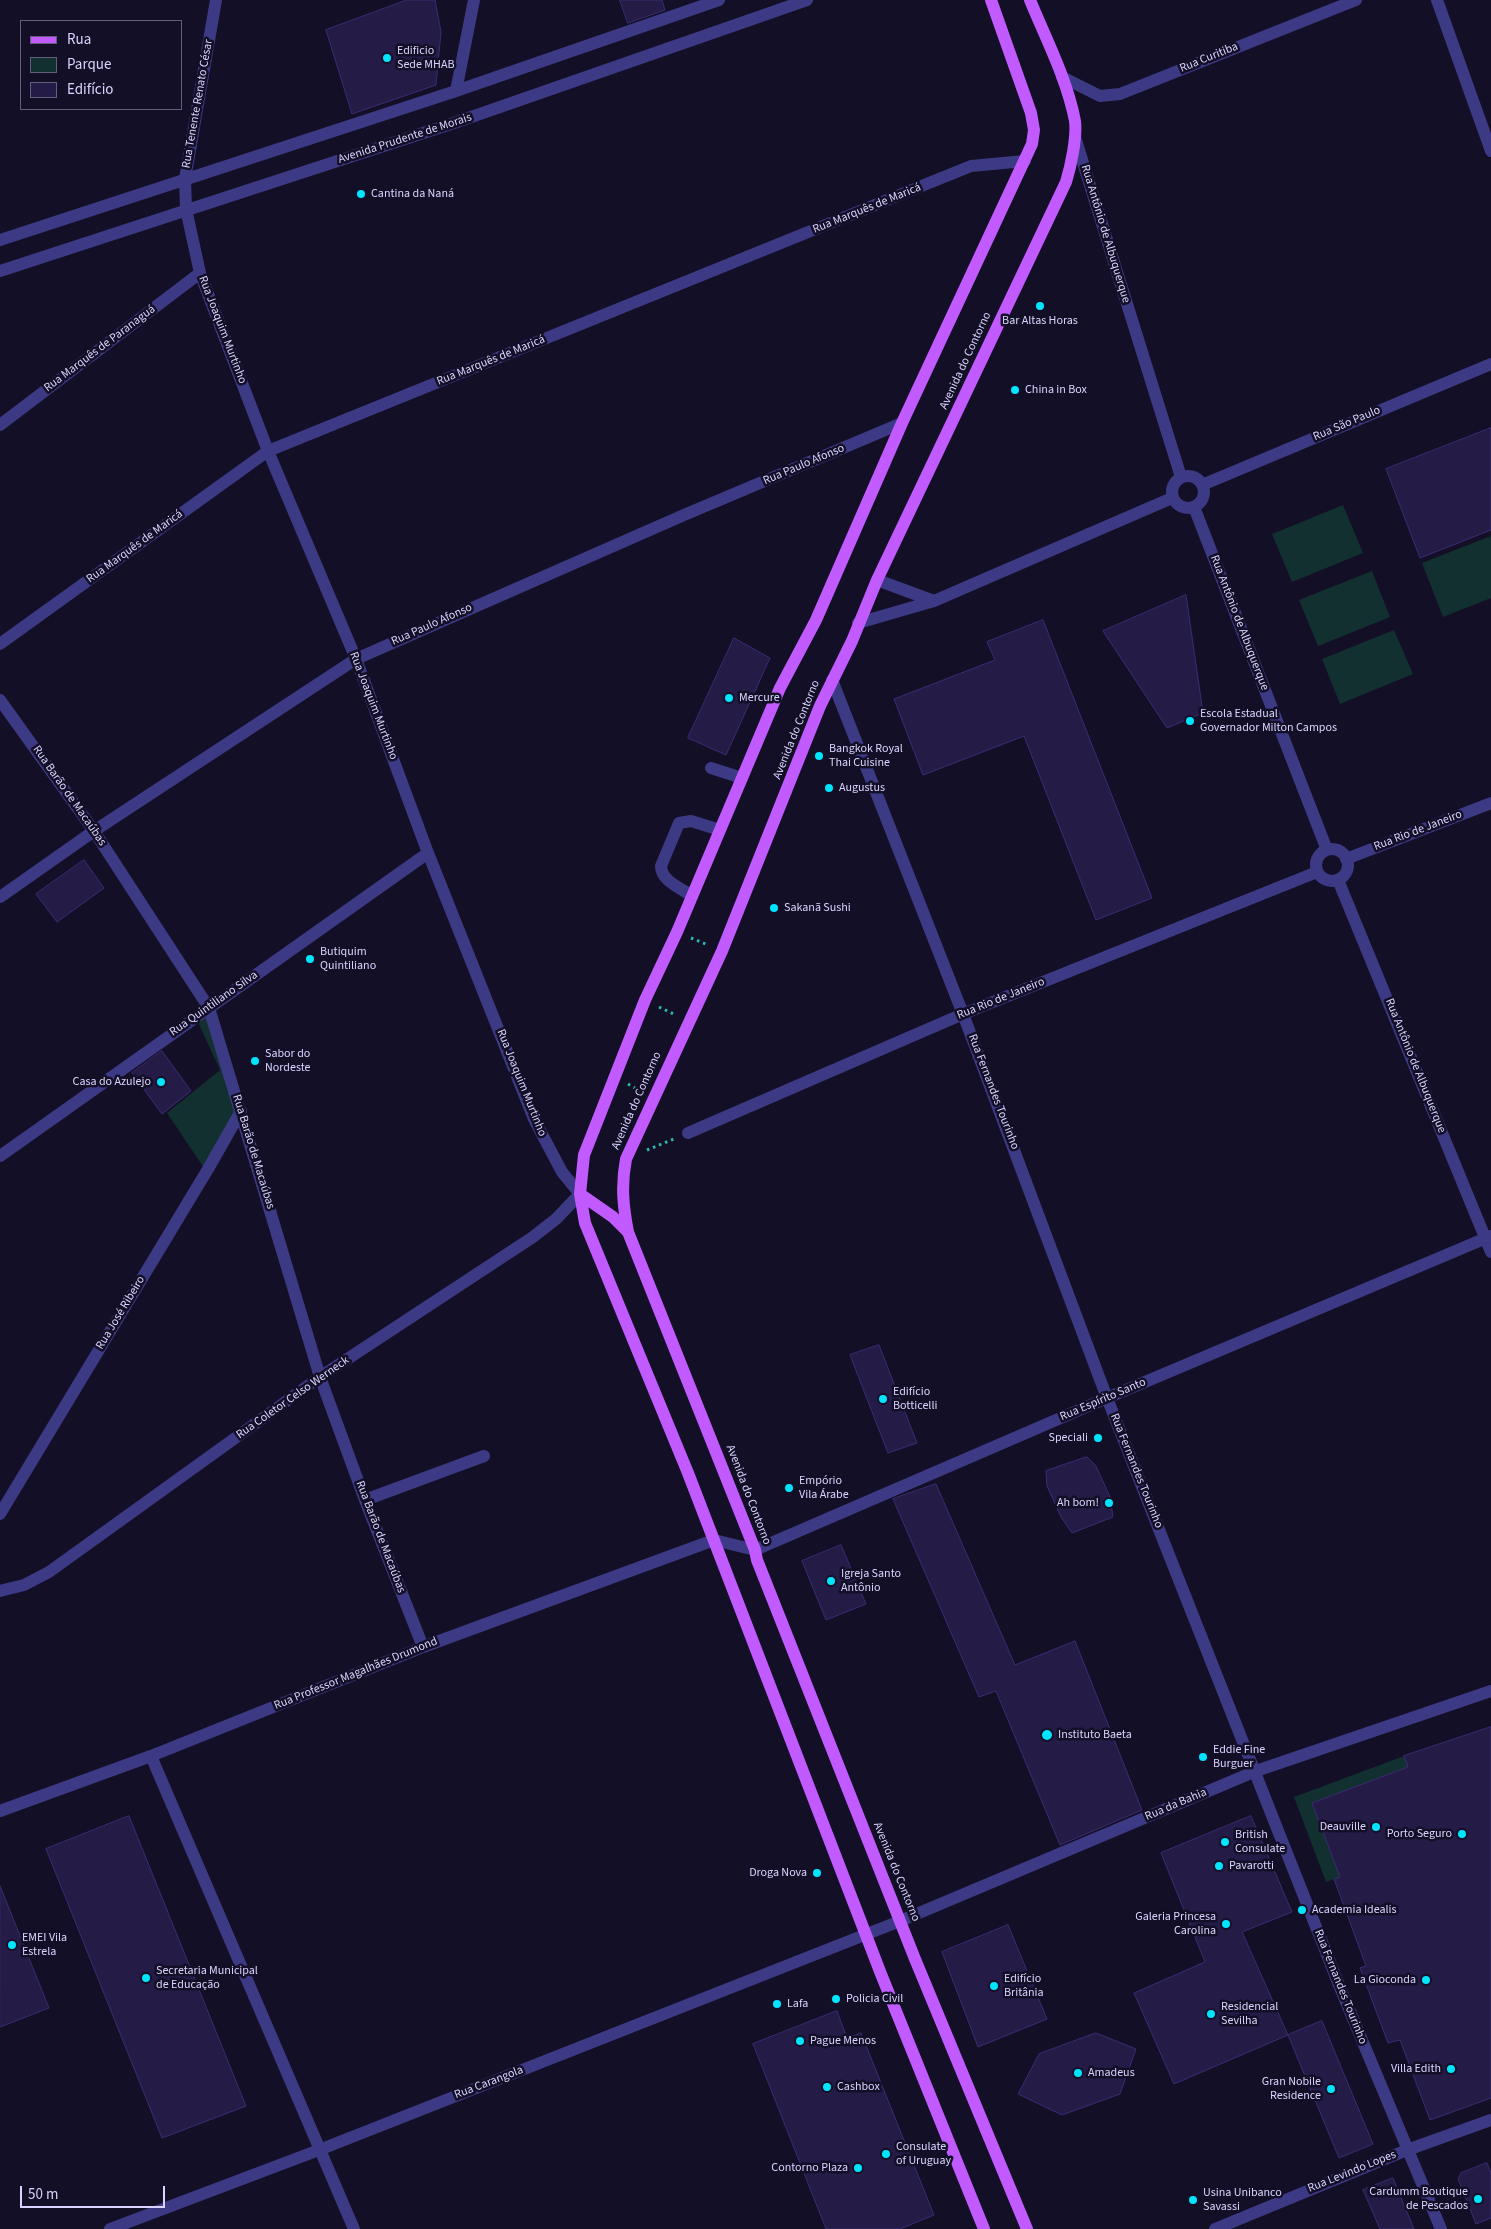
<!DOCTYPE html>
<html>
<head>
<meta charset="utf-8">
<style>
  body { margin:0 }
  #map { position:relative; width:1491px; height:2229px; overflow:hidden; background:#130f26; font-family:"Source Sans 3",sans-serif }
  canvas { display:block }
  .legend { position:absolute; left:20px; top:20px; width:162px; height:90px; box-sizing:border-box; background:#130f26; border:1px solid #625e7d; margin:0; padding:6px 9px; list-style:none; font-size:15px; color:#d9d4ff }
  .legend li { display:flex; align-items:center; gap:10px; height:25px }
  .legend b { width:25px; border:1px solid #625e7d }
  .scale { position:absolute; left:20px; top:2186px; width:145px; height:22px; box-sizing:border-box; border:2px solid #d9d4ff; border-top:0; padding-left:6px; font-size:15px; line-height:18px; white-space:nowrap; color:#d9d4ff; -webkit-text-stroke:4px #130f26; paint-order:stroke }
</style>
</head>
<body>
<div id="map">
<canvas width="1491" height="2229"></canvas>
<ul class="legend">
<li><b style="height:6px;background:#c25bff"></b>Rua</li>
<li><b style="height:14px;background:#12302f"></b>Parque</li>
<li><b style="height:14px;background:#241b47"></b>Edifício</li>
</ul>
<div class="scale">50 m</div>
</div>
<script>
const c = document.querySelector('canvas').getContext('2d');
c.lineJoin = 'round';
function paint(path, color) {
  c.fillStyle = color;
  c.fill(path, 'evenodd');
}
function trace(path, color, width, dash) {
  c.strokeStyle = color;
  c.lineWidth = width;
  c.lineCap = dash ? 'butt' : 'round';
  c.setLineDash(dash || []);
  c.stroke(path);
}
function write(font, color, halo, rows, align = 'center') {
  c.font = font + ' "Source Sans 3",sans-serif';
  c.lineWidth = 5;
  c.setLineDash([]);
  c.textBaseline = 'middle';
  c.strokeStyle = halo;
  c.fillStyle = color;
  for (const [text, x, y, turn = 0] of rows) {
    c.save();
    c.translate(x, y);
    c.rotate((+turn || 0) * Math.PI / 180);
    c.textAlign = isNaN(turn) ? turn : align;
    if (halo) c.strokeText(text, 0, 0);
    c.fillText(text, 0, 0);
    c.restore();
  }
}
const green = new Path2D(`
  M 1343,505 L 1363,553 L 1292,582 L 1272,534 Z
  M 1491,536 L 1491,598 L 1443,617 L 1422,563 Z
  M 1372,571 L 1390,617 L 1318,646 L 1299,600 Z
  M 1394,630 L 1413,674 L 1340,704 L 1322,659 Z
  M 210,1010 L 238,1113 L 206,1171 L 167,1113 L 220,1070 L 197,1020 Z
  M 1404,1756 L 1408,1767 L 1312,1803 L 1340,1877 L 1326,1882 L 1294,1797 Z`);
const building = new Path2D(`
  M 407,0 L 435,0 L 441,32 L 436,85 L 352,114 L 326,30 Z
  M 620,0 L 662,0 L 665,10 L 628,23 Z
  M 1491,428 L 1491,530 L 1420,558 L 1386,469 Z
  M 1186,595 L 1203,713 L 1167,728 L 1103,631 Z
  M 1043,620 L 1152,898 L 1096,920 L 1024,736 L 923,775 L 894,699 L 995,660 L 987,642 Z
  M 734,638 L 770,658 L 726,755 L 688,738 Z
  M 84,860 L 104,888 L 57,922 L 36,894 Z
  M 162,1051 L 191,1091 L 162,1114 L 132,1073 Z
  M 879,1345 L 917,1443 L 888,1453 L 850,1355 Z
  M 1087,1457 L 1096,1466 L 1110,1497 L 1113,1517 L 1072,1533 L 1061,1517 L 1047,1486 L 1046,1471 Z
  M 936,1484 L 1015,1665 L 1075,1641 L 1142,1810 L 1060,1845 L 996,1691 L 979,1697 L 893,1499 Z
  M 841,1545 L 866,1604 L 826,1620 L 802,1561 Z
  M 1491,1727 L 1491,2098 L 1430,2120 L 1400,2040 L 1388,2043 L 1360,1968 L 1366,1966 L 1334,1879 L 1340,1877 L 1312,1803 L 1408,1767 L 1404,1756 Z
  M 129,1816 L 246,2106 L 162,2138 L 46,1849 Z
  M 1251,1816 L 1292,1912 L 1242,1932 L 1288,2035 L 1174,2084 L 1134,1993 L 1205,1962 L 1161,1853 Z
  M 0,1886 L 49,2008 L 0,2027 Z
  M 1008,1925 L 1047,2019 L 978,2047 L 942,1952 Z
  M 837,2011 L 847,2038 L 861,2033 L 934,2215 L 900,2229 L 826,2229 L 753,2044 Z
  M 1322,2021 L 1373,2144 L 1339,2158 L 1288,2035 Z
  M 1096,2033 L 1136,2049 L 1120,2094 L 1062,2115 L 1018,2094 L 1039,2054 Z
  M 1487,2163 L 1491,2173 L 1491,2218 L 1476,2224 L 1458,2179 L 1461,2173 Z
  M 1393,2178 L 1414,2229 L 1380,2229 L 1363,2190 Z`);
const path = new Path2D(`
  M 691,938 L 708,945
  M 659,1007 L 676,1015
  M 628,1084 L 640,1091
  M 647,1150 L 676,1138`);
const minor = new Path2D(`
  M 1437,0 L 1491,151
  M 1062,77 L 1100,96 L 1120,94 L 1356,0
  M 456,91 L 474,0
  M 1075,137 L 1181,477
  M 0,240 L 456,91 L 719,0
  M 0,271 L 454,123 L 807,0
  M 0,425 L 200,273
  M1172 492a16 16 0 1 1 32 0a16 16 0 1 1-32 0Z
  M 1202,485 L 1491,364
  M 1194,507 L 1327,850
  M 877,580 L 934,601
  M 858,623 L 934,601 L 1172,498
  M 0,644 L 268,451 L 971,166 L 1025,161
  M 832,680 L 963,1014 L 1107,1398 L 1339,1985 L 1441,2229
  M 0,700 L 94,831 L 209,1008 L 320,1377 L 365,1500 L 423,1647
  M 711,768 L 742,778
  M1316 865a16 16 0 1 1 32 0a16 16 0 1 1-32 0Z
  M 1346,859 L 1491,803
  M 1338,880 L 1491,1252
  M 692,896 C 681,888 661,881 661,866 L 679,823 L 691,821 L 720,830
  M 0,897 L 94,831 L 356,659 L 684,515 L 902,423
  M 688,1133 L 963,1014 L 1317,872
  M 0,1156 L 428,853
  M 365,1500 L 484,1456
  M 0,1514 L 208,1169 L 241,1111
  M 0,1591 L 24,1585 L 49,1572 L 320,1377 L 533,1237 L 556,1219 L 580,1194 L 562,1172 L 534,1119 L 428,853 L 356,659 L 268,451 L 200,273 L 186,209 L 185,179 L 216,0
  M 151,1756 L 354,2229
  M 0,1811 L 151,1756 L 423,1647 L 714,1540 L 755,1550 L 1107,1398 L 1491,1236
  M 110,2229 L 319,2150 L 900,1921 L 1256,1771 L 1491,1691
  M 1215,2229 L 1407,2150 L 1491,2120`);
const major = new Path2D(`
  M 580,1194 L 613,1217 L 628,1232
  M 984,2229 L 881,1974 L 688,1473 L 585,1223 L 580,1194 L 584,1155 L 645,1000 L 677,932 L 780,688 L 816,620 L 902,423 L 1032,144 L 1034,130 L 1031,113 L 991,0
  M 1027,2229 L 915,1959 L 757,1560 L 755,1550 L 628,1232 C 623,1206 621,1185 626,1159 L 722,951 L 820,706 L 852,641 L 877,580 L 1066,182 C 1071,166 1077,137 1075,121 C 1067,79 1046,39 1030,0`);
const markers = [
  [387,58,5,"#00e5ff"],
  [361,194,5,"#00e5ff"],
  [1040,306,5,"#00e5ff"],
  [1015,390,5,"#00e5ff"],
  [729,698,5,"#00e5ff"],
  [1190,721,5,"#00e5ff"],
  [819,756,5,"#00e5ff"],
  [829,788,5,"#00e5ff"],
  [774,908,5,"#00e5ff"],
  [310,959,5,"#00e5ff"],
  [255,1061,5,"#00e5ff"],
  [161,1082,5,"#00e5ff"],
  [883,1399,5,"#00e5ff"],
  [1098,1438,5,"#00e5ff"],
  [789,1488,5,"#00e5ff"],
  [1109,1503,5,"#00e5ff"],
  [831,1581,5,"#00e5ff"],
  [1047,1735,6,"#00e5ff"],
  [1203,1757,5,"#00e5ff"],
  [1376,1827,5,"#00e5ff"],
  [1462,1834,5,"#00e5ff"],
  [1225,1842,5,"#00e5ff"],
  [1219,1866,5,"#00e5ff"],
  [817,1873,5,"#00e5ff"],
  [1302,1910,5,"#00e5ff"],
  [1226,1924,5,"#00e5ff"],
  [12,1945,5,"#00e5ff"],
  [146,1978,5,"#00e5ff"],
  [1426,1980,5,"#00e5ff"],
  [994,1986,5,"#00e5ff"],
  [836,1999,5,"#00e5ff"],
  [777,2004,5,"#00e5ff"],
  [1211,2014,5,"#00e5ff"],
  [800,2041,5,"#00e5ff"],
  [1451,2069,5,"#00e5ff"],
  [1078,2073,5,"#00e5ff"],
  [827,2087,5,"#00e5ff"],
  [1331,2089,5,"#00e5ff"],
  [886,2154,5,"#00e5ff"],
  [858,2168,5,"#00e5ff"],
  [1478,2199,5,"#00e5ff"],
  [1193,2200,5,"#00e5ff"]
];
const poiNames = [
  ["Edificio",397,51],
  ["Sede MHAB",397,65],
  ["Cantina da Naná",371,194],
  ["Bar Altas Horas",1040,321,"center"],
  ["China in Box",1025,390],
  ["Mercure",739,698],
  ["Escola Estadual",1200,714],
  ["Governador Milton Campos",1200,728],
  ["Bangkok Royal",829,749],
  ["Thai Cuisine",829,763],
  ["Augustus",839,788],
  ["Sakanã Sushi",784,908],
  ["Butiquim",320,952],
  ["Quintiliano",320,966],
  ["Sabor do",265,1054],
  ["Nordeste",265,1068],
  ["Casa do Azulejo",151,1082,"right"],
  ["Edifício",893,1392],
  ["Botticelli",893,1406],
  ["Speciali",1088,1438,"right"],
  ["Empório",799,1481],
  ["Vila Árabe",799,1495],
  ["Ah bom!",1099,1503,"right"],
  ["Igreja Santo",841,1574],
  ["Antônio",841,1588],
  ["Instituto Baeta",1058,1735],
  ["Eddie Fine",1213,1750],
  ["Burguer",1213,1764],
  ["Deauville",1366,1827,"right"],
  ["Porto Seguro",1452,1834,"right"],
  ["British",1235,1835],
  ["Consulate",1235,1849],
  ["Pavarotti",1229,1866],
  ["Droga Nova",807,1873,"right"],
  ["Academia Idealis",1312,1910],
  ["Galeria Princesa",1216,1917,"right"],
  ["Carolina",1216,1931,"right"],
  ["EMEI Vila",22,1938],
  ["Estrela",22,1952],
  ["Secretaria Municipal",156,1971],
  ["de Educação",156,1985],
  ["Edifício",1004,1979],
  ["Britânia",1004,1993],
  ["La Gioconda",1416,1980,"right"],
  ["Policia Civil",846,1999],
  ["Lafa",787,2004],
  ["Residencial",1221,2007],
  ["Sevilha",1221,2021],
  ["Pague Menos",810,2041],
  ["Villa Edith",1441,2069,"right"],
  ["Amadeus",1088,2073],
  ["Gran Nobile",1321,2082,"right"],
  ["Residence",1321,2096,"right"],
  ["Cashbox",837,2087],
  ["Consulate",896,2147],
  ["of Uruguay",896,2161],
  ["Contorno Plaza",848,2168,"right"],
  ["Cardumm Boutique",1468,2192,"right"],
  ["de Pescados",1468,2206,"right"],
  ["Usina Unibanco",1203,2193],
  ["Savassi",1203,2207]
];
const streetNames = [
  ["Rua Curitiba",1209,58,-22],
  ["Rua Tenente Renato César",198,104,-80],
  ["Avenida Prudente de Morais",405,139,-18],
  ["Rua Marquês de Maricá",867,209,-22],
  ["Rua Antônio de Albuquerque",1105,234,73],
  ["Rua Joaquim Murtinho",222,330,69],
  ["Rua Marquês de Paranaguá",100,349,-37],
  ["Rua Marquês de Maricá",491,361,-22],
  ["Avenida do Contorno",966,361,-65],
  ["Rua São Paulo",1347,424,-23],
  ["Rua Paulo Afonso",804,465,-23],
  ["Rua Marquês de Maricá",135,547,-36],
  ["Rua Antônio de Albuquerque",1239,623,69],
  ["Rua Paulo Afonso",432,625,-24],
  ["Rua Joaquim Murtinho",373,706,69],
  ["Avenida do Contorno",797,730,-68],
  ["Rua Barão de Macaúbas",69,796,55],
  ["Rua Rio de Janeiro",1418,831,-21],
  ["Rua Rio de Janeiro",1001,999,-22],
  ["Rua Quintiliano Silva",214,1004,-35],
  ["Rua Antônio de Albuquerque",1415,1066,68],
  ["Rua Joaquim Murtinho",521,1083,68],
  ["Rua Fernandes Tourinho",993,1092,69],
  ["Avenida do Contorno",637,1101,-66],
  ["Rua Barão de Macaúbas",253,1152,73],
  ["Rua José Ribeiro",121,1313,-59],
  ["Rua Coletor Celso Werneck",293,1398,-35],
  ["Rua Espírito Santo",1103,1400,-23],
  ["Rua Fernandes Tourinho",1136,1471,68],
  ["Avenida do Contorno",748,1495,69],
  ["Rua Barão de Macaúbas",380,1537,69],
  ["Rua Professor Magalhães Drumond",356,1674,-22],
  ["Rua da Bahia",1176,1805,-23],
  ["Avenida do Contorno",896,1872,68],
  ["Rua Fernandes Tourinho",1340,1987,68],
  ["Rua Carangola",489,2083,-21],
  ["Rua Levindo Lopes",1352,2172,-22]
];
paint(green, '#12302f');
paint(building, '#241b47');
trace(building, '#3b2d73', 1);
trace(path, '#2fb8b0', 3, [2.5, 4]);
trace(minor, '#3d3a85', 12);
trace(major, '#c25bff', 12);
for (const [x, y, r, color] of markers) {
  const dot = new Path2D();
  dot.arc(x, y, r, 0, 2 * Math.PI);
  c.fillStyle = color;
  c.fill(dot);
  trace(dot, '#130f26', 2);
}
write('12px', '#d9d4ff', '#130f26', poiNames, 'left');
write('12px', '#d9d4ff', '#130f26', streetNames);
</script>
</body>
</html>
